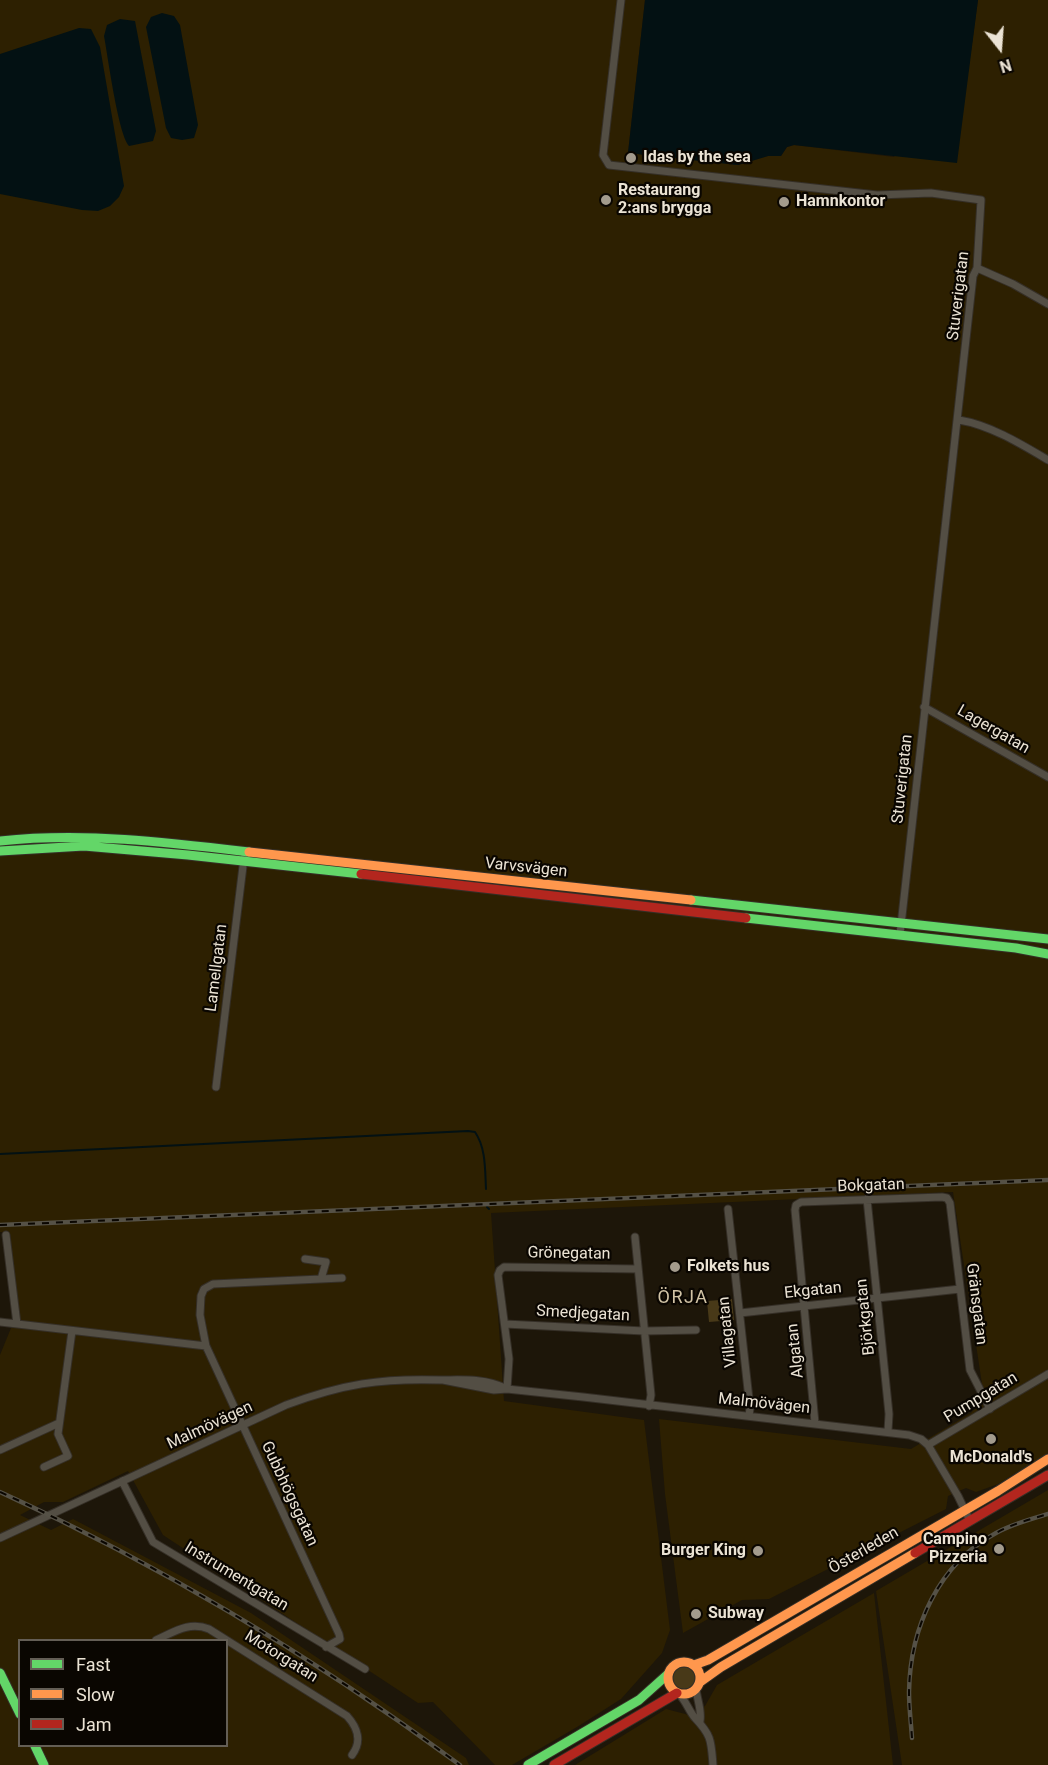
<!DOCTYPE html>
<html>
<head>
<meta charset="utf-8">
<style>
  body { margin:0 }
  #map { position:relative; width:1048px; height:1765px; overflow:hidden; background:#1d1609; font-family:Roboto,sans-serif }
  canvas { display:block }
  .legend { position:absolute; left:18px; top:1639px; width:210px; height:108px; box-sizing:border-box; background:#0a0601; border:2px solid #645e55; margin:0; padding:8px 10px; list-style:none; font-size:18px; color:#ebe3d4 }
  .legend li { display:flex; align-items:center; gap:12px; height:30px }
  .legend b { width:30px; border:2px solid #645e55 }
  .north { position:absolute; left:970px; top:18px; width:60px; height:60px; -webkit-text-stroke:4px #0a0601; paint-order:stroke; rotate:163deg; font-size:16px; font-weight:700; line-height:24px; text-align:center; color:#ebe3d4 }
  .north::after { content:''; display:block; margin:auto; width:21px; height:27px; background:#ebe3d4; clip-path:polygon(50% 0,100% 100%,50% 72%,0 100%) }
</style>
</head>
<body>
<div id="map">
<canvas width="1048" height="1765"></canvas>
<ul class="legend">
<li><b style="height:8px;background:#63d668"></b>Fast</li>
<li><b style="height:8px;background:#ff974d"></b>Slow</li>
<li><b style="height:8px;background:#b3261e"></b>Jam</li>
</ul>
<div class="north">N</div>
</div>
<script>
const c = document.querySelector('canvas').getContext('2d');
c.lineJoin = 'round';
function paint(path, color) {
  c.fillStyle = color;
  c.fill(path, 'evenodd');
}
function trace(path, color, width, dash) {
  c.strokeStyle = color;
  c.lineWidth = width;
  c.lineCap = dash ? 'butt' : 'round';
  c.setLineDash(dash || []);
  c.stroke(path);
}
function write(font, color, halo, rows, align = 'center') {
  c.font = font + ' Roboto,sans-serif';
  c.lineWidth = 4.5;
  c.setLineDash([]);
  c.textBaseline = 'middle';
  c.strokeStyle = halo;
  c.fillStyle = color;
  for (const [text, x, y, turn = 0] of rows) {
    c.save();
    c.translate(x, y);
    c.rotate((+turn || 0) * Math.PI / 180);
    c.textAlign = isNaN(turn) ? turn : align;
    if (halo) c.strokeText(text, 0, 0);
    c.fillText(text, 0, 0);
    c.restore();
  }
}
const built = new Path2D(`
  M 0,0 L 645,0 L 628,153 L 738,165 L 768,156 L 781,156 L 787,147 L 794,145 L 894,157 L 969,65 L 978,0 L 1048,0 L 1048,1453 L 998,1484 L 976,1492 L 966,1488 L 948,1496 L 946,1509 L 769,1599 L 742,1600 L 683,1633 L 665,1494 L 659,1419 L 911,1449 L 971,1413 L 987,1395 L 982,1384 L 953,1192 L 491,1213 L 504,1401 L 644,1420 L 670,1630 L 662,1653 L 621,1699 L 577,1727 L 512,1765 L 495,1765 L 433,1702 L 418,1703 L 163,1535 L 128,1471 L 63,1502 L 44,1502 L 20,1515 L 51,1530 L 73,1519 L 251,1613 L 466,1758 L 469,1765 L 0,1765 L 0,1355 L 11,1328 L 19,1318 L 10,1233 L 0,1232 ZM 20,1640 L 226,1640 L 226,1746 L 20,1746 Z
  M 1048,1490 L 1048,1765 L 902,1765 L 876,1591 Z
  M 874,1593 L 893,1765 L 575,1765 L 666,1709 L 689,1715 L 705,1706 L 717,1685 Z`);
const green = new Path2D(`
  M 732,1299 L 734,1320 L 709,1322 L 707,1301 Z
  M673 1678a11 11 0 1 1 22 0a11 11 0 1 1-22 0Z`);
const water = new Path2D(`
  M 645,0 L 978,0 L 957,163 L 794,145 L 787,147 L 781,156 L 768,156 L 738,165 L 628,153 Z
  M 162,13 L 174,16 L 180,25 L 198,125 L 194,138 L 182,140 L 171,138 L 166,128 L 146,27 L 151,17 Z
  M 120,19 L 135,21 L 156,131 L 153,141 L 129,146 C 118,133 108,57 104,36 L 107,25 Z
  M 79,28 L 91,29 L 100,47 L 124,186 L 119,197 L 110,206 L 98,211 L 82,210 L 0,194 L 0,54 Z`);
const stream = new Path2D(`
  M 0,1154 L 468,1131 L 475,1132 C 486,1148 485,1170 486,1189
  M 487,1207 L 489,1209`);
const street = new Path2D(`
  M 621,0 L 603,155 L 609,165 L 877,195 L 931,193 L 981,200 L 977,268 L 973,276 L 900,934
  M 977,268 L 1013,284 L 1048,304
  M 959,420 C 990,425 1021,444 1048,460
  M 924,707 L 1048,777
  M 216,1087 L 244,858
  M 867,1199 L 889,1414 L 888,1431
  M 728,1209 L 750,1408 L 749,1416
  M 6,1235 L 17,1324
  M 635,1237 L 651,1395 L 649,1406
  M 305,1259 L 326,1262 L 321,1279
  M 740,1313 L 960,1289
  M 0,1322 L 206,1346 L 339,1634 L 340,1639 L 326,1647
  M 505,1324 L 644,1331 L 696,1330
  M 206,1346 L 200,1315 L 201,1296 L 204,1289 L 213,1284 L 342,1278
  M 443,1380 L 494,1390 L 507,1389 L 583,1397 L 909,1435 L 921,1439 L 928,1445 L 958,1496 L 970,1521
  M 507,1389 L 509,1359 L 498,1275 L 500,1270 L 504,1267 L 638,1269
  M 815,1423 L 795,1210 L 796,1205 L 801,1202 L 942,1197 L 947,1198 L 950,1203 L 970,1370 L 990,1409
  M 928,1445 L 1048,1374
  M 0,1450 L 59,1423
  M 44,1467 L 68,1456 L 58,1434 L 72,1331
  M 122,1481 L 153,1542 L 365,1669
  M 0,1538 L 286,1405 C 343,1384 380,1378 441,1380 C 463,1380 484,1378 505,1388
  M 156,1640 C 174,1632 189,1621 209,1629 L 347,1716 C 358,1728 362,1742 352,1755
  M 696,1688 C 697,1700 702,1710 700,1721
  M 679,1694 C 686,1701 689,1711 695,1718 C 712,1736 711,1741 713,1765`);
const fast = new Path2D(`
  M 0,841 C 83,832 166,842 249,852
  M 0,851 L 84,846 L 188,855 L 361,874
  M 691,900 L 1048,939
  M 746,918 L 1016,948 L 1048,954
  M 0,1673 L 20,1714
  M 35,1746 L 44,1765
  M 528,1765 L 639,1700 L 668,1674`);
const slow = new Path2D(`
  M 249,852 L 691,900
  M668 1678a16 16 0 1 1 32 0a16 16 0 1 1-32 0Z
  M 694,1665 L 708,1660 L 998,1491 L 1048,1459
  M 700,1682 L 721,1667 L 915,1553`);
const jam = new Path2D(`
  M 361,874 L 746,918
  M 915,1553 L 1048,1475
  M 554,1765 L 677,1693`);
const rail = new Path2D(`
  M 0,1225 L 1048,1180
  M 0,1492 C 163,1566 316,1659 460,1765
  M 912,1738 C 911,1723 909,1707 909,1692 C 910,1628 938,1564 996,1533 C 1012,1524 1031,1519 1048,1514`);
const markers = [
  [631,158,6,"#a39b8d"],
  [606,200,6,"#a39b8d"],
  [784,202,6,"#a39b8d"],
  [675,1267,6,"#a39b8d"],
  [991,1439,6,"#a39b8d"],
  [999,1549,6,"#a39b8d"],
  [758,1551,6,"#a39b8d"],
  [696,1614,6,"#a39b8d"]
];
const poiNames = [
  ["Idas by the sea",643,158],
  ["Restaurang",618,191],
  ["2:ans brygga",618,209],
  ["Hamnkontor",796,202],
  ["Folkets hus",687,1267],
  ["McDonald's",991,1458,"center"],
  ["Campino",987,1540,"right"],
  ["Pizzeria",987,1558,"right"],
  ["Burger King",746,1551,"right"],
  ["Subway",708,1614]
];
const streetNames = [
  ["Stuverigatan",959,296,-83],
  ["Lagergatan",993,730,30],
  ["Stuverigatan",903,779,-84],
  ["Varvsvägen",526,868,6],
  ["Lamellgatan",217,968,-83],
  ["Bokgatan",871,1186,-2],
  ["Grönegatan",569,1254,1],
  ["Ekgatan",813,1291,-6],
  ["Gränsgatan",976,1304,83],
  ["Smedjegatan",583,1314,3],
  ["Björkgatan",866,1317,-96],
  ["Villagatan",728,1332,-96],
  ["Algatan",796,1351,-96],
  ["Pumpgatan",981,1398,-31],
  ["Malmövägen",764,1404,6],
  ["Malmövägen",210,1426,-25],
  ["Gubbhögsgatan",289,1494,65],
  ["Österleden",864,1551,-30],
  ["Instrumentgatan",236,1577,31],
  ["Motorgatan",281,1657,32]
];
const neighbourhoodNames = [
  ["ÖRJA",683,1298]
];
paint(built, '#2d2001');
paint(green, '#483918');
paint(water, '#031113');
trace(stream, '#031113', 2);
trace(street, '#352f27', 9);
trace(fast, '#352f27', 11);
trace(slow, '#352f27', 11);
trace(jam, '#352f27', 11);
trace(street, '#534e44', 7);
trace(fast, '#63d668', 9);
trace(slow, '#ff974d', 9);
trace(jam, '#b3261e', 9);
trace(rail, '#555146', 4.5);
trace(rail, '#0a0601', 2, [7]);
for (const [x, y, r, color] of markers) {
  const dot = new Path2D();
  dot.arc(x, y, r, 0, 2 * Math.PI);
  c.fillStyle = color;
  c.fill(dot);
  trace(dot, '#0a0601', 2);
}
write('bold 16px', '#ebe3d4', '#0a0601', poiNames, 'left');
write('16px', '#ebe3d4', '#0a0601', streetNames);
c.letterSpacing = '1.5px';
write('18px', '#d1c3a5', '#0a0601', neighbourhoodNames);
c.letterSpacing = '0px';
</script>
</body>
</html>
